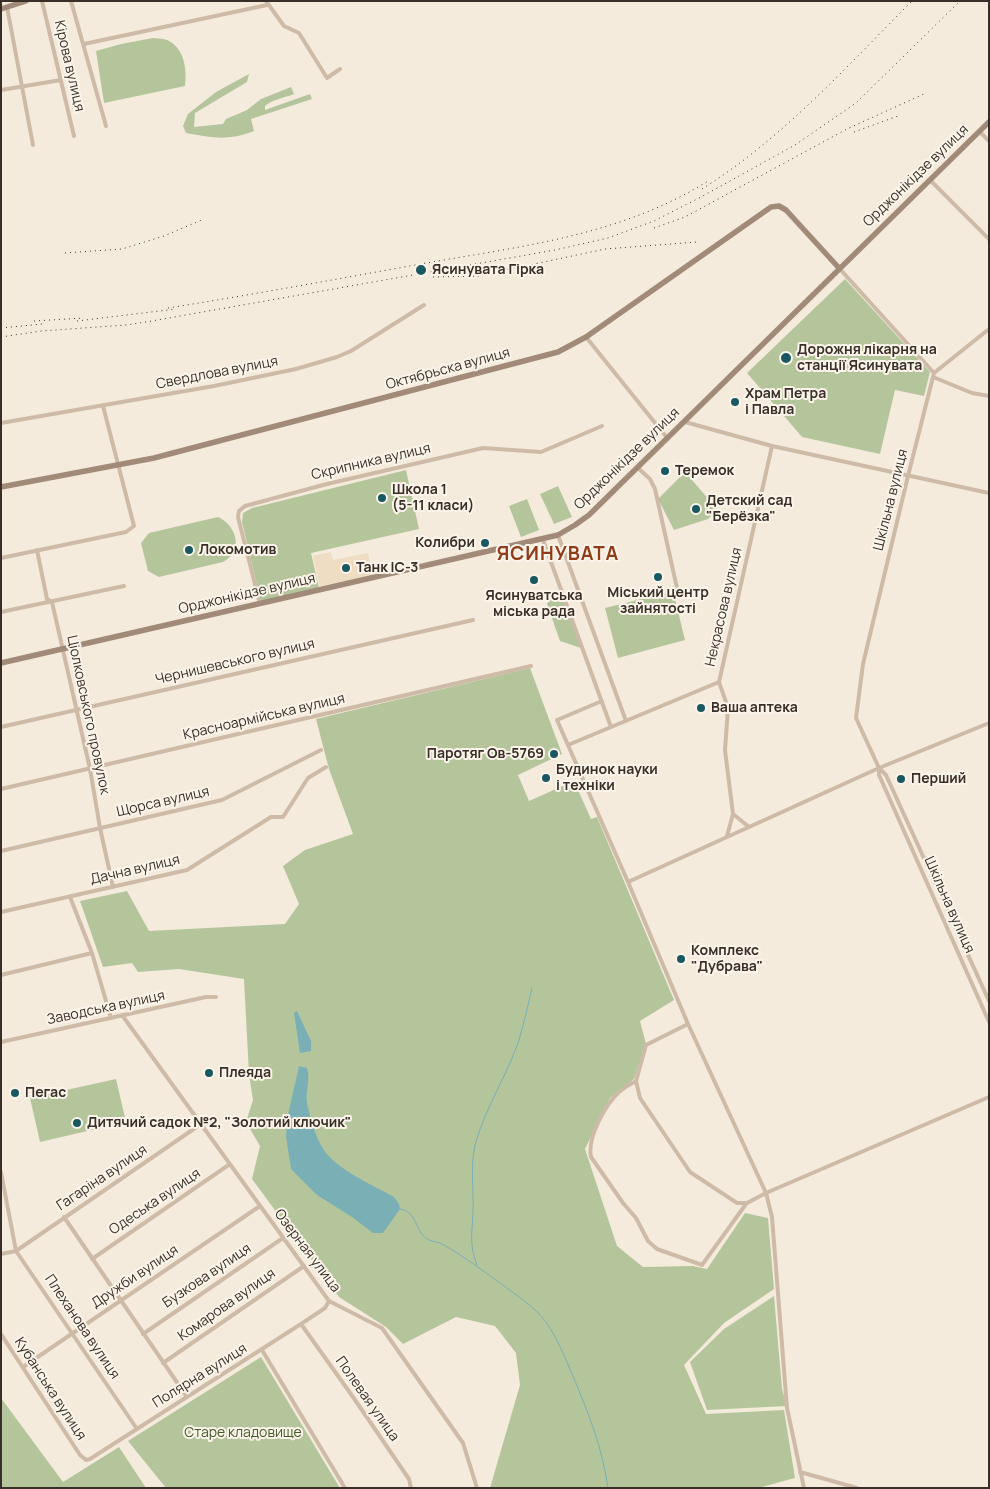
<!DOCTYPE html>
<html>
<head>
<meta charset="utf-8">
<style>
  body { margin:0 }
  #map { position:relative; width:990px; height:1489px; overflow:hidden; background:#f5ebdd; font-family:Manrope,sans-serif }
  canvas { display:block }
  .frame { position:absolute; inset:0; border:2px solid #3a2f28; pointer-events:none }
</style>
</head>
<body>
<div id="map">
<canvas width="990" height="1489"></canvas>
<div class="frame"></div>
</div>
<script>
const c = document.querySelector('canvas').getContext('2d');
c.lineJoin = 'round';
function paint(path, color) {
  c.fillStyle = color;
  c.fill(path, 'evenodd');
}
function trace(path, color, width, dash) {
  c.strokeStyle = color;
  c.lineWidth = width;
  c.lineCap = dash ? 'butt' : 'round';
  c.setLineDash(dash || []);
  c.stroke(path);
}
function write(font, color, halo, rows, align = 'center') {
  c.font = font + ' Manrope,sans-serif';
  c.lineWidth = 4;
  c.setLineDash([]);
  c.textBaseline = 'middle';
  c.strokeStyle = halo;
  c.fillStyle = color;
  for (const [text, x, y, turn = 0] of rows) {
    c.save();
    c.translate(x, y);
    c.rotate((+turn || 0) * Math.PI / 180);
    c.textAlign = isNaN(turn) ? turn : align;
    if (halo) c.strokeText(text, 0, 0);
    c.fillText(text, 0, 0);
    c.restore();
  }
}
const green = new Path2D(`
  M 153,38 C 158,39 164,38 169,41 C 185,50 187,70 185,86 L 104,103 L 96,51 L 121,44 Z
  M 249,74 L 247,82 L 195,113 L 194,127 L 223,124 L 226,119 L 247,110 L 261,99 L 291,87 L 294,94 C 284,98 273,99 265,106 L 265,110 L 310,94 L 312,99 L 251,119 L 254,131 C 228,141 213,138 186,133 L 183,126 L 188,114 L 216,92 Z
  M 845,279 L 930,372 L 924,396 L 895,390 L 880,454 L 802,437 L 747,373 Z
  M 406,470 L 419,529 L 311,553 L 319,588 L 261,602 L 242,522 L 243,513 L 252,508 Z
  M 685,472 L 718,510 L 708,519 L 674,530 L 658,499 Z
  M 558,486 L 572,517 L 554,524 L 540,494 Z
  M 527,499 L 539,530 L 521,537 L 509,506 Z
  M 218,517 C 237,526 244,551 223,562 L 159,577 L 148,571 L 141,543 L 149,533 Z
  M 673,591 L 685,640 L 618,658 L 605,608 Z
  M 557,592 L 561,593 L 581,648 L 560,641 L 547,604 L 549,600 Z
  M 530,668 L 562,754 L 518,775 L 529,801 L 574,781 L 591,819 L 597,817 L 674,1000 L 640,1021 L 646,1044 L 634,1079 L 610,1098 L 585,1149 L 617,1246 L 643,1267 L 693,1266 L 707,1269 L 745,1213 L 768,1218 L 774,1289 L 724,1323 L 684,1365 L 706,1414 L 784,1410 L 795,1478 L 758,1488 L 490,1488 L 520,1385 L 516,1353 L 495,1326 L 456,1317 L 403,1344 L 386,1327 L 339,1297 L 252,1179 L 260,1146 L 246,1122 L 253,1100 L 249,1075 L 244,979 L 179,969 L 138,972 L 132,963 L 103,967 L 80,901 L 127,891 L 149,931 L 285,924 L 299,904 L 283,866 L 305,850 L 353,834 L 329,769 L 316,719 Z
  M 116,1079 L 126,1122 L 40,1142 L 30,1098 Z
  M 774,1296 L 782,1389 L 787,1406 L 707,1410 L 690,1362 L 724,1329 Z
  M 261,1357 L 340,1488 L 166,1488 L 128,1441 Z
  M 1,1398 L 63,1482 L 119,1447 L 146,1488 L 1,1488 Z`);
const plaza = new Path2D(`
  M 331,552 L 333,560 L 368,553 L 373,576 L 320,588 L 313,556 Z`);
const water = new Path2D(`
  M 297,1011 L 311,1041 L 311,1051 L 300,1053 L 294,1013 Z
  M 299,1066 L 307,1068 C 311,1080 305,1091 307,1103 C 310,1117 315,1137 324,1150 C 337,1170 373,1185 394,1197 L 399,1204 L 400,1209 L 383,1233 L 373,1233 L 352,1217 L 317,1195 L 291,1169 L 286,1136 L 288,1115 Z`);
const stream = new Path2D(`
  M 400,1209 C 418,1211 415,1234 429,1240 C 434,1242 439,1242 444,1245 C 463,1256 482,1270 500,1283 C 516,1295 534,1306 546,1322 C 558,1339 565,1358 573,1376 C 589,1415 602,1446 608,1488
  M 477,1265 C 469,1244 472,1235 473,1213 C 474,1191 470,1167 475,1145 C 485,1108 507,1076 519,1040 C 524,1023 528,1005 532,988`);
const street = new Path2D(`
  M 42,1 L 74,136
  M 71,1 L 106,126
  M 266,1 L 284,26 L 299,33 L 327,78 L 340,69
  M 7,7 L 33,145
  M 84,44 L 267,5
  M 1,90 L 61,80
  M 979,131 L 989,141
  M 930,180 L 989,239
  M 839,268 L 934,373 L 908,476 L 863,664 L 856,718 L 879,768 L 886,775 L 989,1001
  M 586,337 L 668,439
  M 934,373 L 989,329
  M 933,377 L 972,393 L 989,396
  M 685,422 L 772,446 L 989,493
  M 1,423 L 214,386 L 296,369 L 337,357 L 351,351 L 424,305
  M 638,468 L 650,479 L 655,489 L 677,588
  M 558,535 L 626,721
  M 543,540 L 611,727
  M 37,550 L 47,599 L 52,602 L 90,769 L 100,828 L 113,887
  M 1,558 L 126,532 L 134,526 L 103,406
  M 260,604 L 238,517 L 239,511 L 245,506 L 327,484 L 483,448 L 541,452 L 602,426
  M 1,612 L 124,586
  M 602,701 L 557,720 L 628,882
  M 1,727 L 473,620
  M 568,745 L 719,682
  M 879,768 L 879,775 L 989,1022
  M 1,789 L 531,666
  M 749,827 L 733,814 L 725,750 L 728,708 L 719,682 L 772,446
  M 727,836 L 733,814
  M 1,851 L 222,800 L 321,750
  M 70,897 L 92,953 L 111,1018
  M 1,912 L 187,870 L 271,817 L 283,817 L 308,778 L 326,767
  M 1,975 L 92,953
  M 122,1015 L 329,1301 L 382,1328 L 463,1443 L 477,1488
  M 688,1024 L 646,1045 L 636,1081 L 640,1098 L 690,1172 L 737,1203 L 747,1203 L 766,1193 L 989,1097
  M 1,1042 L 206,997 L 216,997
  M 636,1081 C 630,1084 624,1088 619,1092 C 605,1105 587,1138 591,1157 L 623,1203 L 636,1218 L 648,1241 L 657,1249 L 702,1265 L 746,1204
  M 1,1172 L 16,1251 L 201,1124
  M 64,1217 L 187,1397
  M 1,1254 L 16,1251 L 137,1429
  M 92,1259 L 230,1164
  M 301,1324 L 353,1397 L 409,1479 L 411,1488
  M 1,1334 L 80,1455 L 86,1460 L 90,1459 L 301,1324 L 325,1308 L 329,1301
  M 143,1334 L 283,1238
  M 262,1350 L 345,1488
  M 163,1363 L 304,1266
  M 23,1367 L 260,1206
  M 800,1472 L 857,1488
  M 804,1488 L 787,1408 L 772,1217 L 766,1193 L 688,1024 L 628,882 L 879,768 L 989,723`);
const secondary = new Path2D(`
  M 1,9 L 26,1
  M 1,487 L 154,458 L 558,352 L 586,337 L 771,207 L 779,206 L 786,210 L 839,268
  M 1,663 L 558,535 L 575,525 L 589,515 L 989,122`);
const rail = new Path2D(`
  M 854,132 L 898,116
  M 702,189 C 782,139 846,67 912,1
  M 654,228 L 685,217 L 847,129 L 926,93
  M 65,253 L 122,249 L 164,236 L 204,219
  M 433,277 L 478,276 L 605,249 L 697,242
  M 168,308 C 250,295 332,280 415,265 C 515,247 619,237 708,181
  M 34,321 L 84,318
  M 77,321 L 176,309
  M 1,328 L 42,324
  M 1,337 L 41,331 L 126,325 L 146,322 L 555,250 L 608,238 L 654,221 L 701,197 L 795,145 L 856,103 L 960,1`);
const markers = [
  [421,270,6,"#195860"],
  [786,358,6,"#195860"],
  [735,402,5,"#195860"],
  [665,471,5,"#195860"],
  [382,498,5,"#195860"],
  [696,509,5,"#195860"],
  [485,543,5,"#195860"],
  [189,550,5,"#195860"],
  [346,568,5,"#195860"],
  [658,577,5,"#195860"],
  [534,580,5,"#195860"],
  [701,708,5,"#195860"],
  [554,754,5,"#195860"],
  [546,778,5,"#195860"],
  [901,779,5,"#195860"],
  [681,959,5,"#195860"],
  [209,1073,5,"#195860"],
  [15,1093,5,"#195860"],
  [77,1123,5,"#195860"]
];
const streetNames = [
  ["Кірова вулиця",69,66,77],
  ["Орджонікідзе вулиця",916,176,-44],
  ["Октябрьска вулиця",448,369,-15],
  ["Свердлова вулиця",217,373,-11],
  ["Орджонікідзе вулиця",627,459,-44],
  ["Скрипника вулиця",371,462,-13],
  ["Шкільна вулиця",891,500,-76],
  ["Орджонікідзе вулиця",247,594,-13],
  ["Некрасова вулиця",724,607,-77],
  ["Чернишевського вулиця",235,662,-13],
  ["Ціолковського провулок",88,715,78],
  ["Красноармійська вулиця",264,717,-13],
  ["Щорса вулиця",163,802,-13],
  ["Дачна вулиця",135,870,-13],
  ["Шкільна вулиця",949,905,66],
  ["Заводська вулиця",106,1008,-12],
  ["Гагаріна вулиця",102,1178,-34],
  ["Одеська вулиця",155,1202,-34],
  ["Озерная улица",307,1251,53],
  ["Бузкова вулиця",207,1276,-34],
  ["Дружби вулиця",135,1277,-34],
  ["Комарова вулиця",227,1305,-35],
  ["Плеханова вулиця",82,1327,56],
  ["Полярна вулиця",200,1376,-32],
  ["Кубанська вулиця",50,1389,57],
  ["Полевая улица",367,1399,55]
];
const poiNames = [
  ["Ясинувата Гірка",432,270],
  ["Дорожня лікарня на",797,350],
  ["станції Ясинувата",797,366],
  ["Храм Петра",745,394],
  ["і Павла",745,410],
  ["Теремок",675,471],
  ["Школа 1",392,490],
  ["(5-11 класи)",392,506],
  ["Детский сад",706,501],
  ["\"Берёзка\"",706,517],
  ["Колибри",475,543,"right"],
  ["Локомотив",199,550],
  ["Танк ІС-3",356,568],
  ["Міський центр",658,593,"center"],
  ["зайнятості",658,609,"center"],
  ["Ясинуватська",534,596,"center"],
  ["міська рада",534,612,"center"],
  ["Ваша аптека",711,708],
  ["Паротяг Ов-5769",544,754,"right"],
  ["Будинок науки",556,770],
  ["і техніки",556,786],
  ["Перший",911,779],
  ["Комплекс",691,951],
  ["\"Дубрава\"",691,967],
  ["Плеяда",219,1073],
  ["Пегас",25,1093],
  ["Дитячий садок №2, \"Золотий ключик\"",87,1123]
];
const parkNames = [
  ["Старе кладовище",243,1433]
];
const districtNames = [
  ["ЯСИНУВАТА",558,555]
];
paint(green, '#b5c59b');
paint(plaza, '#eeddc2');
paint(water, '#79afb5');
trace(stream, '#79afb5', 1);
trace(street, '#cebba7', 4);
trace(secondary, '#a28a78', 5.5);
trace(rail, '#3a2f28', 1, [1, 4]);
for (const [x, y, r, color] of markers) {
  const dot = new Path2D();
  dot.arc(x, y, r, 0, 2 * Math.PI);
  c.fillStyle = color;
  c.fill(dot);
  trace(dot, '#fbf4ea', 2);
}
write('14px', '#3a2f28', '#fbf4ea', streetNames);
write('bold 14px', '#3a2f28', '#fbf4ea', poiNames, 'left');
write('14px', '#465b29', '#fbf4ea', parkNames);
c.letterSpacing = '1px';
write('bold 19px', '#913c19', '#fbf4ea', districtNames);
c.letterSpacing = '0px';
</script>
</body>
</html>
